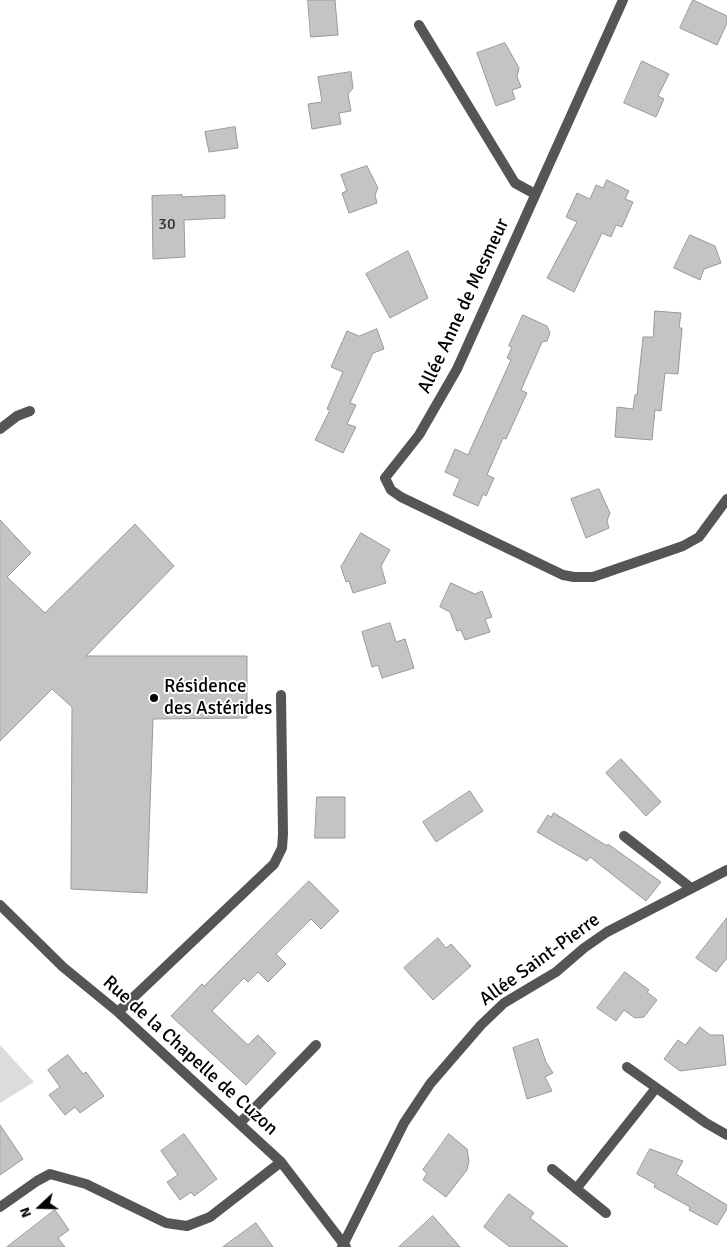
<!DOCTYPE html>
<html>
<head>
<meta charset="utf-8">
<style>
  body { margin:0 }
  #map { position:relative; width:727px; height:1247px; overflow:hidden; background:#fff; font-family:Signika,sans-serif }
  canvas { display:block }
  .north { position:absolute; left:15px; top:1182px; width:50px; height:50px; -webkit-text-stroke:4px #fff; paint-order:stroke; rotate:249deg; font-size:14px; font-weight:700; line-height:20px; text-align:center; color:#000 }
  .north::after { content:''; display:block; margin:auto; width:18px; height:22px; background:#000; clip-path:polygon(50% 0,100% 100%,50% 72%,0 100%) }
</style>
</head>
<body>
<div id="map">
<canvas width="727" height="1247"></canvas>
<div class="north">N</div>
</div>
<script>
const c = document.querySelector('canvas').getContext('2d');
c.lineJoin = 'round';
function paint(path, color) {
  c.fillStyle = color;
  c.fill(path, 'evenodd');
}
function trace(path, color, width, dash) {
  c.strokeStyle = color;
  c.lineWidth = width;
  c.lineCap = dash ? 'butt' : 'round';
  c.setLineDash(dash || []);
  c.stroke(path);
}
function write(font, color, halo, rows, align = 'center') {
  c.font = font + ' Signika,sans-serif';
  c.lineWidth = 4;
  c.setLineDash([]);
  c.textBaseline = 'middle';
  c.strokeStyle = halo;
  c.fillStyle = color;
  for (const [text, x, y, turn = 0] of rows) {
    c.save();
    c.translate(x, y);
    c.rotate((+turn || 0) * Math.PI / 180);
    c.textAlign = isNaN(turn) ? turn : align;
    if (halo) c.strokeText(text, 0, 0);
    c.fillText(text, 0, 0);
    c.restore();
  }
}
const green = new Path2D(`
  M 0,1045 L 34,1082 L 0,1103 Z`);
const building = new Path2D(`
  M 308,0 L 335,0 L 338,35 L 311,37 Z
  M 693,0 L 727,16 L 727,23 L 717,45 L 680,28 Z
  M 505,43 L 519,68 L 517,77 L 521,87 L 512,90 L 515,99 L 496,106 L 477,53 Z
  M 642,61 L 669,74 L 658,96 L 664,99 L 656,117 L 624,103 Z
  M 351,72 L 353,88 L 348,94 L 351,111 L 339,113 L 341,124 L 312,129 L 308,104 L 322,102 L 318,77 Z
  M 235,127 L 238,148 L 209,152 L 205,132 Z
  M 367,166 L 378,188 L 375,195 L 377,203 L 349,213 L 342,193 L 347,191 L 341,175 Z
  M 607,180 L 629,191 L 625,199 L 633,202 L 622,227 L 616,225 L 611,237 L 602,233 L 574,292 L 547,278 L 577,222 L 566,217 L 577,193 L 590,199 L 596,185 L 603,188 Z
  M 182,195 L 182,197 L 225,195 L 225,218 L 184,220 L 185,257 L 153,259 L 152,196 Z
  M 690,235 L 715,246 L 721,263 L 704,269 L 700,280 L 674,268 Z
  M 408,251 L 428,298 L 390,318 L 366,274 Z
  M 655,311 L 681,313 L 679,328 L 682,328 L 678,374 L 665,373 L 661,411 L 655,410 L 652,440 L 615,437 L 617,407 L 633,409 L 635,395 L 637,395 L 643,337 L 653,337 Z
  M 523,315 L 547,326 L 550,333 L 547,341 L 542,342 L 521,390 L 527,393 L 506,439 L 503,438 L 487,475 L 494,478 L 486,496 L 483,494 L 478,506 L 453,495 L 460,479 L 445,472 L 455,449 L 468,455 L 511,360 L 507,358 L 512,347 L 509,346 Z
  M 377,329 L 384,349 L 373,353 L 350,403 L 356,405 L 347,424 L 356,427 L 343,453 L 315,440 L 330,410 L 327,409 L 343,372 L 331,367 L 347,331 L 359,336 Z
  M 599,489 L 610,513 L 607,521 L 609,528 L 586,538 L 571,499 Z
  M 0,520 L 31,553 L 7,577 L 45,613 L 135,524 L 174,566 L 86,656 L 247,656 L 247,718 L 153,719 L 147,893 L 71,889 L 72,707 L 52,689 L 0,741 Z
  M 361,533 L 390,550 L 381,566 L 386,583 L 353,593 L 349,581 L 346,582 L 341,567 Z
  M 451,583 L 475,594 L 482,591 L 492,617 L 485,619 L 490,632 L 465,640 L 461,630 L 457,631 L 450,612 L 440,607 Z
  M 390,623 L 396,642 L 405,639 L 414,668 L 382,678 L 378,665 L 372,667 L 362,632 Z
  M 621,759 L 661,802 L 646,816 L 606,773 Z
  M 470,791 L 483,811 L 436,842 L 423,822 Z
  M 317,797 L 345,797 L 345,838 L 315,838 Z
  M 554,813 L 607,846 L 608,844 L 661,882 L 646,901 L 590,857 L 587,861 L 537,832 L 548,815 L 551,817 Z
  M 309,881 L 339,911 L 321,929 L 311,919 L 276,954 L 286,964 L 268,982 L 258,972 L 248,982 L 244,978 L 212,1011 L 248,1045 L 258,1035 L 276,1053 L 246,1085 L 171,1016 L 202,984 L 204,986 Z
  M 727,918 L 727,958 L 716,972 L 696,958 Z
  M 438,938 L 446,948 L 451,944 L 471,966 L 433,1000 L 404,968 Z
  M 625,972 L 649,990 L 647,992 L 657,1000 L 644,1017 L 635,1018 L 624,1010 L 616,1021 L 597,1008 Z
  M 700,1027 L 710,1035 L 723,1035 L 726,1065 L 680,1071 L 664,1059 L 678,1040 L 685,1045 Z
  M 538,1039 L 546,1062 L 553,1073 L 545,1077 L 552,1091 L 527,1099 L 513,1048 Z
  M 68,1055 L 83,1074 L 86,1072 L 104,1096 L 80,1113 L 75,1107 L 65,1115 L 49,1095 L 60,1087 L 48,1070 Z
  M 0,1125 L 23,1159 L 0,1175 Z
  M 184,1134 L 217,1179 L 194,1196 L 191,1192 L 180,1200 L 167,1182 L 178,1175 L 161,1151 Z
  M 449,1134 L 467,1149 L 469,1161 L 467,1170 L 446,1197 L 423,1180 L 427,1173 L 423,1170 Z
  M 650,1149 L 683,1161 L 676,1174 L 727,1205 L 727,1209 L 717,1225 L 689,1210 L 690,1207 L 654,1187 L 655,1184 L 637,1174 Z
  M 509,1194 L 534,1213 L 530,1218 L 568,1247 L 510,1247 L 484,1227 Z
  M 55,1210 L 69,1230 L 58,1238 L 65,1247 L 7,1247 Z
  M 433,1216 L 460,1247 L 399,1247 Z
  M 256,1223 L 273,1247 L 223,1247 Z`);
const minor = new Path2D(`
  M 623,0 L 457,369 L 419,435 L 385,478 L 391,490 L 401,497 L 563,575 L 574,577 L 593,577 L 683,546 L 699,537 L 727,499
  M 419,25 L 515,183 L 535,194
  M 0,429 L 17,416 L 30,411
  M 624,836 L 691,888
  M 0,905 L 63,967 L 118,1012 L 281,1162 L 346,1247
  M 118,1012 L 274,864 L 282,848 L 283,834 L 281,695
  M 627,1067 L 706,1123 L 727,1135
  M 240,1123 L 316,1045
  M 552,1169 L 606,1213
  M 576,1189 L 656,1088
  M 0,1207 L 37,1181 L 50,1174 L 86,1184 L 166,1223 L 187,1226 L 210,1217 L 281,1162
  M 342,1247 L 404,1123 L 430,1084 L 481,1025 L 504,1003 L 556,972 L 584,948 L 607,932 L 727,870`);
const markers = [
  [154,698,5,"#000"]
];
const numberNames = [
  ["30",167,225]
];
const streetNames = [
  ["Allée Anne de Mesmeur",464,306,-65],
  ["Allée Saint-Pierre",540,960,-36],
  ["Rue de la Chapelle de Cuzon",190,1056,42]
];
const poiNames = [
  ["Résidence",164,687],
  ["des Astérides",164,709]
];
paint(green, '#dcdcdc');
paint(building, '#c4c4c4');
trace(building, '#999', 1);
trace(minor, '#555', 10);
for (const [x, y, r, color] of markers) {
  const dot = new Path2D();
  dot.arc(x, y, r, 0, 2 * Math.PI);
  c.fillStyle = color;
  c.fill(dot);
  trace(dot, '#fff', 2);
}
write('16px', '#313131', null, numberNames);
write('19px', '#000', '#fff', streetNames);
write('19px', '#000', '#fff', poiNames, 'left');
</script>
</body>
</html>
